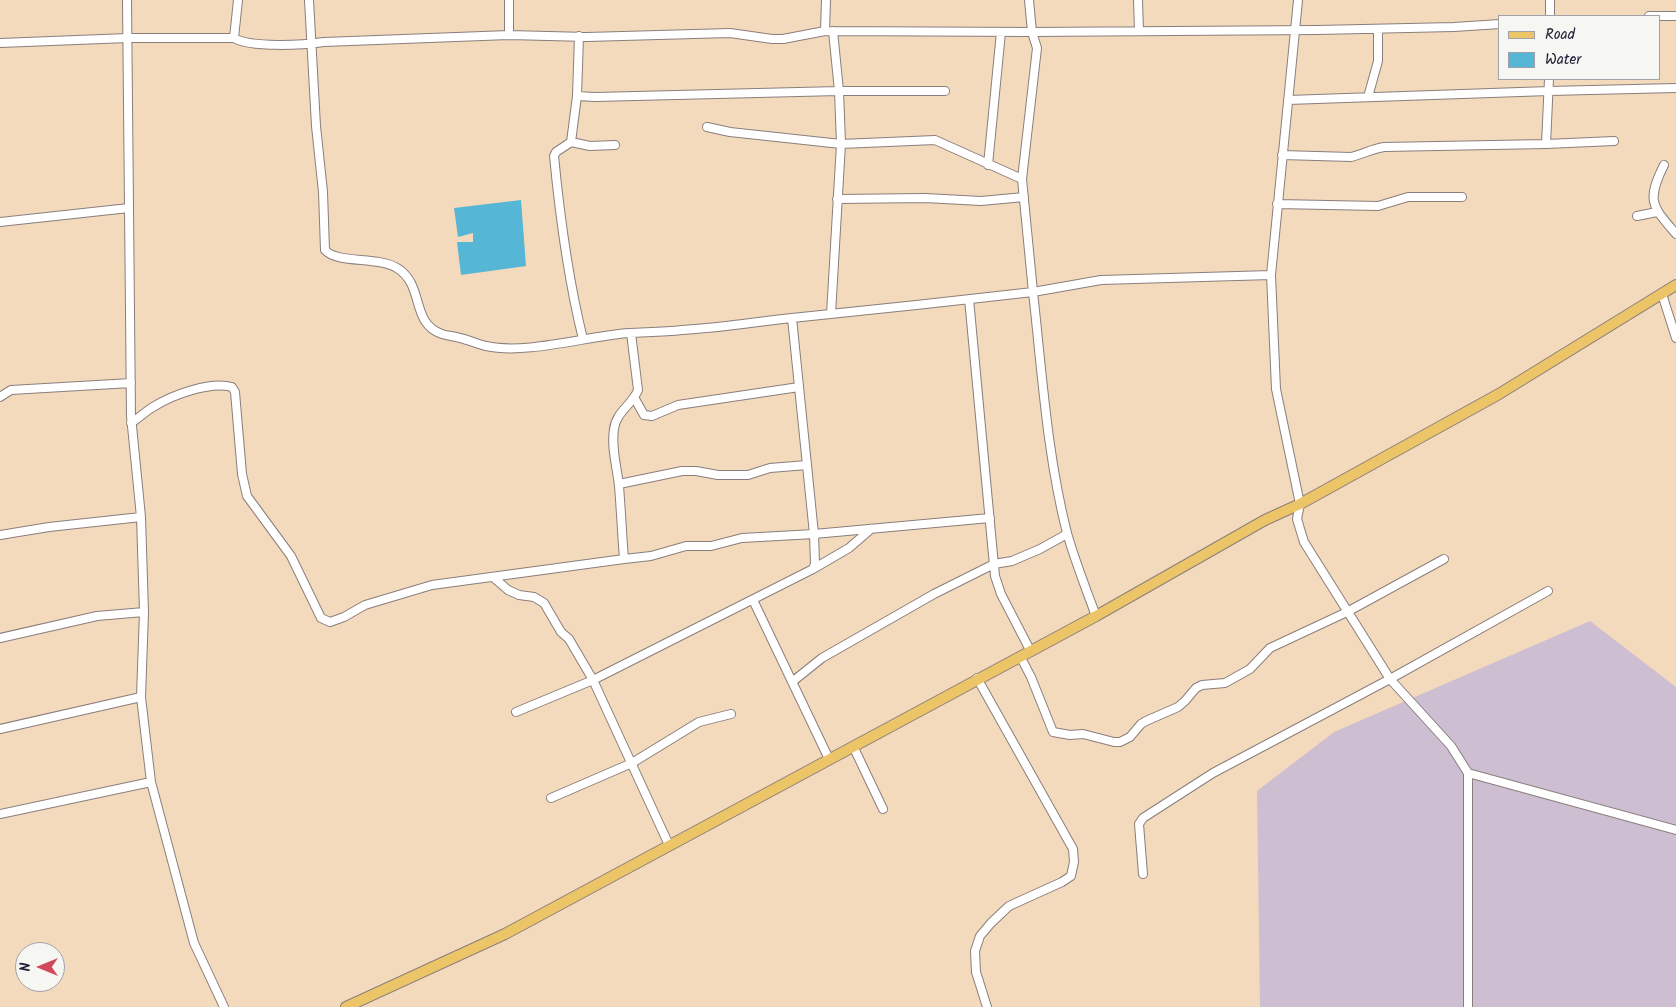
<!DOCTYPE html>
<html>
<head>
<meta charset="utf-8">
<style>
  body { margin:0 }
  #map { position:relative; width:1676px; height:1007px; overflow:hidden; background:#f3dabc; font-family:Kalam,sans-serif }
  canvas { display:block }
  .legend { position:absolute; left:1498px; top:15px; width:162px; height:65px; box-sizing:border-box; background:#f6f6f2; border:1px solid #a1a1a9; margin:0; padding:6px 9px; list-style:none; font-size:15px; color:#22223b }
  .legend li { display:flex; align-items:center; gap:10px; height:25px }
  .legend b { width:25px; border:1px solid #a1a1a9 }
  .north { position:absolute; left:15px; top:942px; width:50px; height:50px; box-sizing:border-box; background:#f6f6f2; border:1px solid #a1a1a9; border-radius:50%; rotate:270deg; font-size:14px; font-weight:700; line-height:20px; text-align:center; color:#22223b }
  .north::after { content:''; display:block; margin:auto; width:18px; height:22px; background:#d1495b; clip-path:polygon(50% 0,100% 100%,50% 72%,0 100%) }
</style>
</head>
<body>
<div id="map">
<canvas width="1676" height="1007"></canvas>
<ul class="legend">
<li><b style="height:6px;background:#edc569"></b>Road</li>
<li><b style="height:14px;background:#56b6d5"></b>Water</li>
</ul>
<div class="north">N</div>
</div>
<script>
const c = document.querySelector('canvas').getContext('2d');
c.lineJoin = 'round';
function paint(path, color) {
  c.fillStyle = color;
  c.fill(path, 'evenodd');
}
function trace(path, color, width, dash) {
  c.strokeStyle = color;
  c.lineWidth = width;
  c.lineCap = dash ? 'butt' : 'round';
  c.setLineDash(dash || []);
  c.stroke(path);
}
const industrial = new Path2D(`
  M 1590,621 L 1676,687 L 1676,1007 L 1260,1007 L 1257,791 L 1334,732 Z`);
const water = new Path2D(`
  M 521,200 L 526,266 L 461,275 L 457,242 L 473,242 L 473,233 L 458,237 L 454,208 Z`);
const minor = new Path2D(`
  M 127,0 L 131,416 L 141,517 L 144,612 L 141,697 L 151,782 L 194,943 L 224,1007
  M 309,0 L 316,126 L 323,192 L 325,250 C 337,264 378,256 397,268 C 425,285 410,323 442,334 C 448,336 454,336 460,338 C 469,340 477,344 486,346 C 526,355 587,336 629,333 C 647,332 664,332 682,330 C 719,328 755,322 792,318 C 872,310 953,301 1033,292 L 1022,179 L 1037,48 L 1032,32 L 1029,0
  M 1138,0 L 1139,31
  M 1298,0 L 1271,275 L 1276,389 L 1300,504 L 1297,519 L 1304,542 L 1390,679 L 1451,746 L 1468,773 L 1468,1007
  M 1550,16 L 1550,0
  M 1649,16 L 1676,16
  M 825,31 L 826,0
  M 509,35 L 509,0
  M 234,38 L 238,0
  M 0,43 L 128,38 L 234,38 C 251,48 303,45 324,42 L 509,35 L 587,37 L 730,33 L 772,39 L 783,39 L 825,31 L 1032,32 L 1317,30 L 1454,27 L 1500,24
  M 577,96 L 595,97 L 839,91 L 945,91
  M 1368,97 L 1378,61 L 1378,29
  M 1288,100 L 1549,91 L 1676,88
  M 707,127 L 730,132 L 841,144 L 935,140 L 1022,179
  M 571,142 L 577,96 L 579,36
  M 1546,144 L 1549,79
  M 1282,155 L 1351,157 C 1363,154 1372,149 1384,147 L 1546,144 L 1614,141
  M 988,165 L 1001,32
  M 1664,165 C 1646,201 1652,206 1676,234
  M 837,199 L 925,198 L 981,201 L 1024,197
  M 1277,204 L 1378,206 L 1408,197 L 1462,197
  M 1637,216 L 1657,212
  M 0,222 L 129,208
  M 1662,294 L 1676,338
  M 969,299 L 995,576 L 1001,594 L 1030,650
  M 831,314 L 841,144 L 839,91 L 833,31
  M 631,333 L 638,390 C 632,405 616,412 614,429 C 611,448 617,467 619,486 C 621,510 622,535 624,559 L 651,556 L 686,546 L 711,546 L 742,538 L 814,534 L 990,518
  M 583,339 C 568,279 560,218 554,156 L 556,152 L 571,142 L 590,146 L 615,145
  M 0,397 L 11,390 L 131,383
  M 635,399 L 644,415 L 652,416 L 678,405 L 799,387
  M 131,423 C 139,418 146,411 153,407 C 172,395 210,381 232,387 L 235,392 L 242,474 L 247,496 L 291,556 L 321,618 L 330,622 L 344,617 L 365,605 L 432,585 L 624,559
  M 619,484 L 682,471 L 696,471 L 718,475 L 748,475 L 770,468 L 807,465
  M 0,535 L 49,527 L 141,517
  M 813,569 L 849,548 L 871,529
  M 493,577 L 508,590 L 519,595 L 534,597 L 544,603 L 561,632 L 569,639 L 593,680 L 669,845
  M 753,600 L 829,759
  M 1096,616 C 1086,589 1075,561 1067,533 C 1047,455 1042,372 1033,292 L 1101,280 L 1271,275
  M 0,638 L 97,616 L 144,612
  M 1020,656 L 1031,677 L 1053,732 L 1070,735 L 1083,734 L 1114,742 L 1120,742 L 1130,737 L 1141,724 L 1146,721 L 1178,707 L 1185,701 L 1196,688 L 1202,685 L 1225,683 L 1250,669 L 1270,648 L 1347,612 L 1444,559
  M 977,678 L 1073,849 L 1074,862 L 1071,876 L 1062,882 L 1009,906 L 991,923 L 980,936 L 975,951 L 976,972 L 987,1007
  M 792,682 L 822,658 L 934,594 L 994,564 L 1012,561 L 1040,549 L 1067,534
  M 516,712 L 593,680 L 813,569 L 815,564 L 814,534 L 792,318
  M 0,729 L 141,697
  M 853,746 L 883,809
  M 1468,773 L 1676,830
  M 551,798 L 632,763 L 699,722 L 731,714
  M 0,814 L 151,782
  M 1143,874 L 1139,824 L 1143,818 L 1213,773 L 1390,679 L 1548,591`);
const major = new Path2D(`
  M 346,1007 L 505,934 L 1096,616 L 1265,520 L 1300,504 L 1499,394 L 1676,285`);
paint(industrial, '#cebed1');
paint(water, '#56b6d5');
trace(minor, '#8a7e7c', 10);
trace(major, '#8a7e7c', 12);
trace(minor, '#fff', 8);
trace(major, '#edc569', 10);
</script>
</body>
</html>
